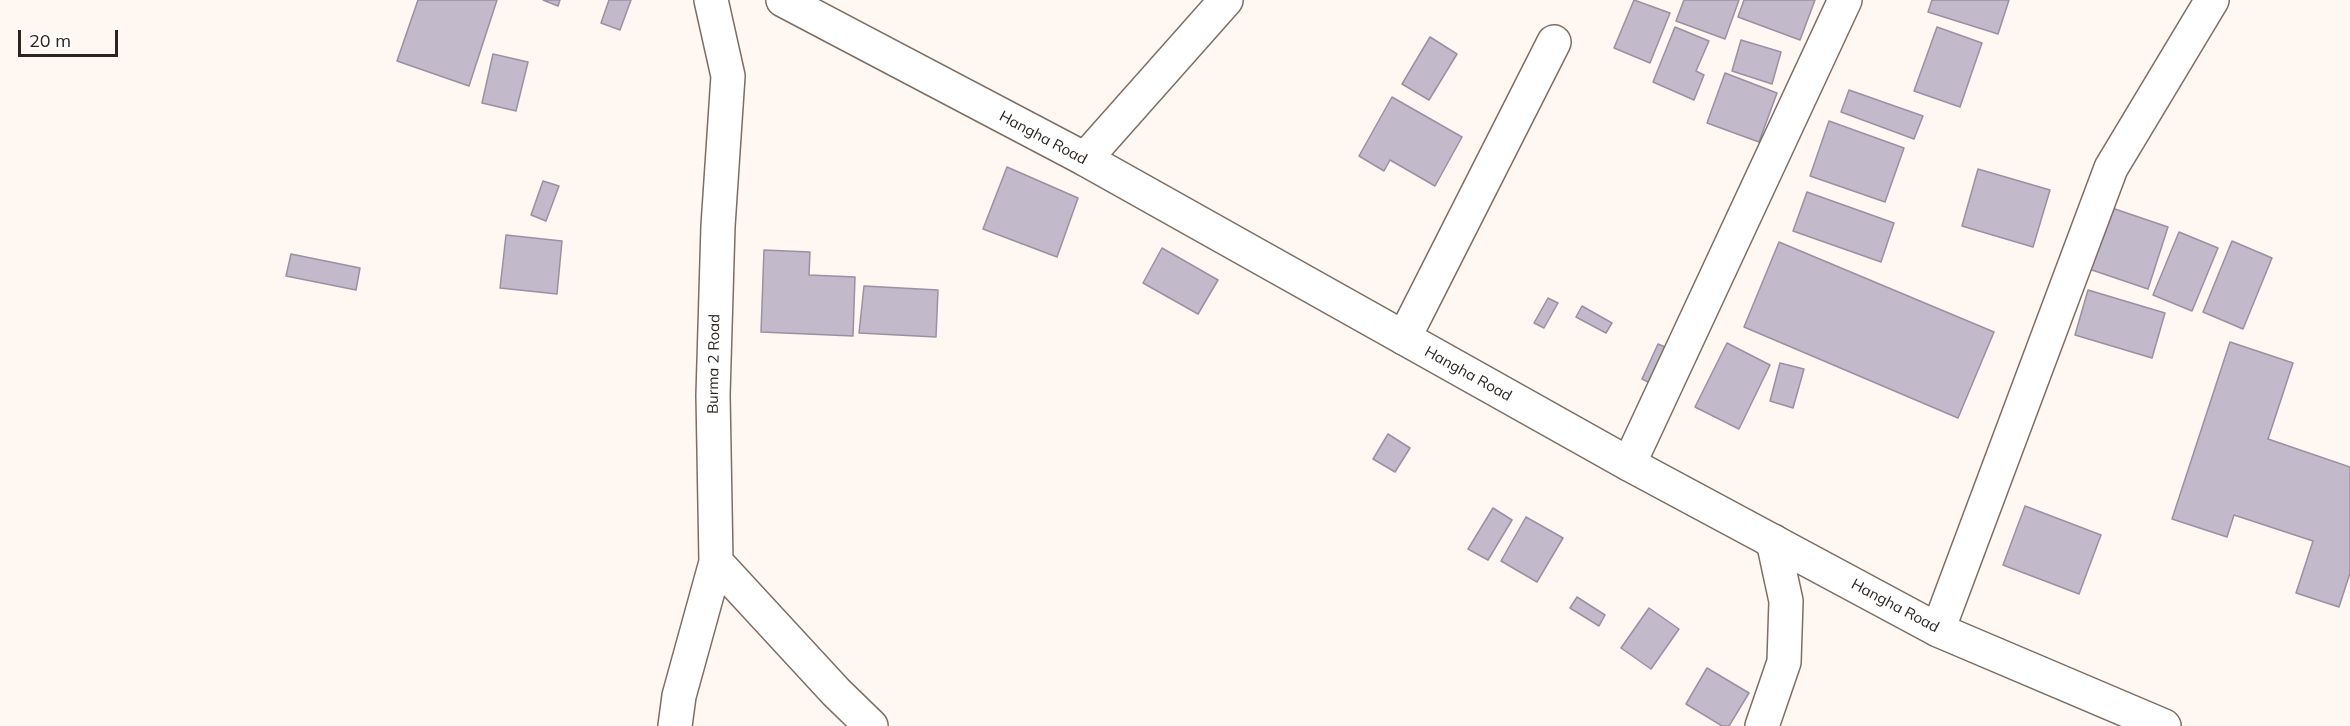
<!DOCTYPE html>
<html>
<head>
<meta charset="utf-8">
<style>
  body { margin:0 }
  #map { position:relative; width:2350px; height:726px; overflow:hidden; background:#fef7f2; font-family:Mulish,sans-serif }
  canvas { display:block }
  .scale { position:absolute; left:18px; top:30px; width:100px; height:27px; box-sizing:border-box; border:3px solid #2b2521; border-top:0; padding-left:8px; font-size:18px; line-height:21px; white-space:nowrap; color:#2b2521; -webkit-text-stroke:4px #fff; paint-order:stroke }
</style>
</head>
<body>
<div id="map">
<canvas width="2350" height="726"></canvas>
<div class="scale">20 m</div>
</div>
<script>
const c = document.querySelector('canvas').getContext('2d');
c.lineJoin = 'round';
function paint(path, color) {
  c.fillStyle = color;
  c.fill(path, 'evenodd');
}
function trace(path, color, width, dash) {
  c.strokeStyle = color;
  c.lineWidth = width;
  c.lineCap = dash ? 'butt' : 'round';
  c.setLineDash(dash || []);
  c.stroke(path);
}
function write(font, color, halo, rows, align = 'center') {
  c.font = font + ' Mulish,sans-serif';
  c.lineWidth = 5;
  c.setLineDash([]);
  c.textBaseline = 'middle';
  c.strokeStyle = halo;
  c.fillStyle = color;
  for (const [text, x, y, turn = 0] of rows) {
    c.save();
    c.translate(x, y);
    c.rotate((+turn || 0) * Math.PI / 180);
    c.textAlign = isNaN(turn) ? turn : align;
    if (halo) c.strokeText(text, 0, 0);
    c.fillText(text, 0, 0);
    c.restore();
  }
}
const building = new Path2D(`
  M 418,0 L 497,0 L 469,86 L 397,61 Z
  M 543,0 L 560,0 L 558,6 Z
  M 609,0 L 631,0 L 620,30 L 601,23 Z
  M 1634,0 L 1670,13 L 1650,63 L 1614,48 Z
  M 1684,0 L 1739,0 L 1725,39 L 1676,21 Z
  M 1744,0 L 1815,0 L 1800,40 L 1738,17 Z
  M 1932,0 L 2009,0 L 1998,34 L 1928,12 Z
  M 1675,27 L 1709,41 L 1696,71 L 1704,75 L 1694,100 L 1653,82 Z
  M 1937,27 L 1982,43 L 1960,107 L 1914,91 Z
  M 1430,37 L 1457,54 L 1429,100 L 1402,84 Z
  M 1741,40 L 1781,52 L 1772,84 L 1732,71 Z
  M 493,54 L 528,62 L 516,111 L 482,103 Z
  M 1725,73 L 1777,93 L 1759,142 L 1707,123 Z
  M 1849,90 L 1923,116 L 1914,139 L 1841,112 Z
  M 1392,97 L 1462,137 L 1435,186 L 1390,160 L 1384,171 L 1359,156 Z
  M 1829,121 L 1904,148 L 1885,202 L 1810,176 Z
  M 1007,167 L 1078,198 L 1057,257 L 983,229 Z
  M 1978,169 L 2050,190 L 2033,247 L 1962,226 Z
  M 543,181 L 559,186 L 546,221 L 531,215 Z
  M 1807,192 L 1894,223 L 1881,262 L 1793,231 Z
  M 2109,207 L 2168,227 L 2148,289 L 2089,269 Z
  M 2179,232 L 2218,248 L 2192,311 L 2153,295 Z
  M 506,235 L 562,241 L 557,294 L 500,288 Z
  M 2232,241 L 2272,258 L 2243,329 L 2203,312 Z
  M 1779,242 L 1994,332 L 1958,418 L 1744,327 Z
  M 1162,248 L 1218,280 L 1198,314 L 1143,283 Z
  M 764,250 L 810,252 L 809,275 L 855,277 L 853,336 L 761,332 Z
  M 291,254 L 360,268 L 356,290 L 286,276 Z
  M 864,286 L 938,290 L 936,337 L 859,333 Z
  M 2088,290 L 2165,313 L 2152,358 L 2075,335 Z
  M 1548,298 L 1558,303 L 1544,328 L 1534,323 Z
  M 1582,306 L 1612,323 L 1606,333 L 1576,317 Z
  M 2230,342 L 2293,363 L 2268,439 L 2350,467 L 2350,573 L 2339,607 L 2296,593 L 2313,541 L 2234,515 L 2227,537 L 2172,519 Z
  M 1727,343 L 1770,365 L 1739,429 L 1695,407 Z
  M 1658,344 L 1670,349 L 1654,385 L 1642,379 Z
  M 1780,363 L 1804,369 L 1793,408 L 1770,401 Z
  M 1388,434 L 1410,448 L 1395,472 L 1373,459 Z
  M 2025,506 L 2101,535 L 2079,594 L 2003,565 Z
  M 1493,508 L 1512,520 L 1488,560 L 1468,549 Z
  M 1526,517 L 1563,538 L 1537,582 L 1501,561 Z
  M 1577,597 L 1605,615 L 1599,626 L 1570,608 Z
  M 1649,608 L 1679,629 L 1651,669 L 1621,648 Z
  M 1707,668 L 1749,693 L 1729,726 L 1722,726 L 1686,704 Z`);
const minor = new Path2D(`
  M 1085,159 L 1226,0
  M 1404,338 L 1554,42
  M 1629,464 L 1845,0
  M 716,562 L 836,692 L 871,726
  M 1938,630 L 2111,168 L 2212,0
  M 675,726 L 679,696 L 716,562 L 713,395 L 718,226 L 728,76 L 711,0
  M 1762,726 L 1784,662 L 1786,601 L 1773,541`);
const highway = new Path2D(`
  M 783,0 L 1085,159 L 1629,464 L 1938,630 L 2164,726`);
const streetNames = [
  ["Hangha Road",1043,138,28],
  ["Burma 2 Road",714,364,-89],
  ["Hangha Road",1468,374,29],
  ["Hangha Road",1895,606,28]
];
paint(building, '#c2bacb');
trace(building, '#9991a1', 1.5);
trace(minor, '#7d6e64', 36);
trace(highway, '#7d6e64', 36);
trace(minor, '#fff', 33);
trace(highway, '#fff', 33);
write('15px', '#2b2521', '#fff', streetNames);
</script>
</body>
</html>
